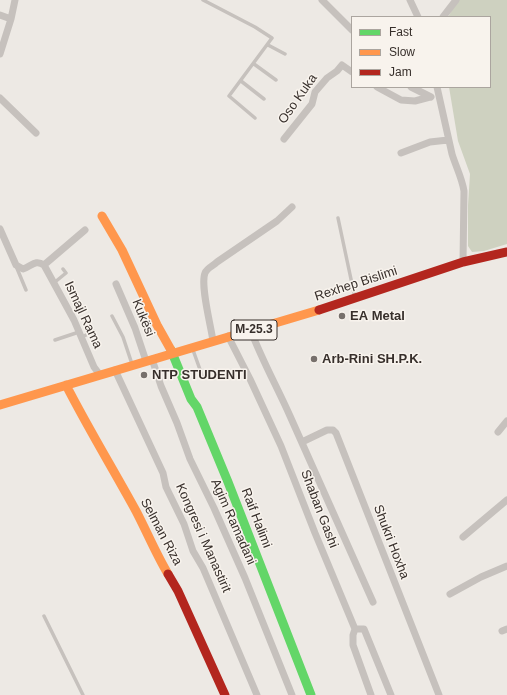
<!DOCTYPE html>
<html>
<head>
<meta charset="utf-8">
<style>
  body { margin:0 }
  #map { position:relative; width:507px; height:695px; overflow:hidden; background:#ede9e4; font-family:Arial,sans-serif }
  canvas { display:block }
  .legend { position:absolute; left:351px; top:16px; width:140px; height:72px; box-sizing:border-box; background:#f8f3ed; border:1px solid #aba59f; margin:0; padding:5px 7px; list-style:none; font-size:12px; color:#372f2b }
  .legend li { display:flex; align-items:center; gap:8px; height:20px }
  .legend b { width:20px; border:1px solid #aba59f }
</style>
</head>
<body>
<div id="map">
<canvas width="507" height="695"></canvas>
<ul class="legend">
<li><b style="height:5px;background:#63d668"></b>Fast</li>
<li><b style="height:5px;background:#ff974d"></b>Slow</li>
<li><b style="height:5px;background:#b3261e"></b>Jam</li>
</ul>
</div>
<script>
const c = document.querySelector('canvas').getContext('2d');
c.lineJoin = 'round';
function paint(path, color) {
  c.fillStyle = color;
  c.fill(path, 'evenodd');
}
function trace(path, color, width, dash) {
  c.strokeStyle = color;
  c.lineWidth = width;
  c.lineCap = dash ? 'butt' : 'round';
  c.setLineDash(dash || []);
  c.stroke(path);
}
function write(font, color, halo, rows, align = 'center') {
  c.font = font + ' Arial,sans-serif';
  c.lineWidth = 3;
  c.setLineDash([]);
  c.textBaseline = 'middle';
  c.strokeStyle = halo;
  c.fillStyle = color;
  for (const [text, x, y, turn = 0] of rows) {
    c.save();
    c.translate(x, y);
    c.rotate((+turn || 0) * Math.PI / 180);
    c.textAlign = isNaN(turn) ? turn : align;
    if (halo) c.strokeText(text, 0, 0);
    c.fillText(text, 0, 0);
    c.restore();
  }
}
const green = new Path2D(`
  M 458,0 L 507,0 L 507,244 L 484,251 L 472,252 L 468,246 L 468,205 L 470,174 L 458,141 L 449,87 L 490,87 L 490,17 L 448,17 Z`);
const lane = new Path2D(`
  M 203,0 L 255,27 L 272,38 L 229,96 L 255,118
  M 268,45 L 285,54
  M 254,64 L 276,80
  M 241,81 L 264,99
  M 338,218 L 355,298
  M 16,266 L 26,290
  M 55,282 L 66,273 L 63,269
  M 112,316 L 123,337 L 132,364
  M 82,337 L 94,331
  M 55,340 L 79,332
  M 193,350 L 203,378
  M 44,616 L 83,695`);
const street = new Path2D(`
  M 322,0 L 352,30
  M 410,0 L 418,17
  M 0,15 L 11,19
  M 443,17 L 456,0
  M 0,54 L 11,19 L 15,0
  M 377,87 L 401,100 L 415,101 L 430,97
  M 411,87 L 431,97
  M 437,87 L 452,154 C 456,167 462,178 464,191 L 463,262
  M 0,98 L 36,133
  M 284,139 L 312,104 L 315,92 L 327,78 L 337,71 L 342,65 L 352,72
  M 401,153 L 430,142 L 448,140
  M 0,229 L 16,265 L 23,269 C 32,266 35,259 44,265 L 74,320 L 94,367 L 100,375
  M 44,265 L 85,230
  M 116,284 L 135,328 L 146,361
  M 251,331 C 262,360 277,387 290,416 C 318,478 345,540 373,602
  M 228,336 L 250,379 L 281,446 L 315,533 L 355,629 L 353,635 L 353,645 L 371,695
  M 213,341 C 211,326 200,285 205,273 C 207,268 213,266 217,262 L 277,221 L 292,207
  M 152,359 L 161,386 L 177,423 L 190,459 L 214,508 L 245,578 L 292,695
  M 115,370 L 163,473 L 166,487 L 184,524 L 193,551 L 203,568 L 257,695
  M 498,432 L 507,421
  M 302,442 L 327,430 L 333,430 L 336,433 L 439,695
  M 463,537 L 507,500
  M 450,594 L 481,577 L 507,566
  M 355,629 L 364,629 L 391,695
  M 502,631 L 507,629`);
const fast = new Path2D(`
  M 171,350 L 191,399 L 197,407 L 228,482 L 311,695`);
const slow = new Path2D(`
  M 102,216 L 122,250 L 157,325 L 171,350
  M 66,385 C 88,428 113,469 136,511 C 147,532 156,554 168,574
  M 0,405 L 319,310`);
const jam = new Path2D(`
  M 319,310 L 463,262 L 507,252
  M 168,574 L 178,591 L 225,695`);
const markers = [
  [342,316,4,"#77706c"],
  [314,359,4,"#77706c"],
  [144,375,4,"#77706c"]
];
const shields = [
  [254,330,46]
];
const shieldNames = [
  ["M-25.3",254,330]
];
const streetNames = [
  ["Oso Kuka",298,99,-55],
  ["Rexhep Bislimi",356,284,-18],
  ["Ismajl Rama",83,315,65],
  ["Kukësi",143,318,68],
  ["Shaban Gashi",319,509,69],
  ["Raif Halimi",256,518,69],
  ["Agim Ramadani",233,522,66],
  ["Selman Riza",161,532,62],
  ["Kongresi i Manastirit",203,538,66],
  ["Shukri Hoxha",391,542,69]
];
const poiNames = [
  ["EA Metal",350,316],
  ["Arb-Rini SH.P.K.",322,359],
  ["NTP STUDENTI",152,375]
];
paint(green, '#ced1c0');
trace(lane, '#c6c1bd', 3.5);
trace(street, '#c6c1bd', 7);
trace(fast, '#63d668', 9);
trace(slow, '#ff974d', 9);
trace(jam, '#b3261e', 9);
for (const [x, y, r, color] of markers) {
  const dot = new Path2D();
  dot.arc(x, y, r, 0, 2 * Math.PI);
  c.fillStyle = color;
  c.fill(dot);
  trace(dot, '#f8f3ed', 1.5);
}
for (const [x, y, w] of shields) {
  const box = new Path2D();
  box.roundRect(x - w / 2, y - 10, w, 20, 3);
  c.fillStyle = '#f8f3ed';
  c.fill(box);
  trace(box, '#372f2b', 1);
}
write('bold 12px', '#372f2b', null, shieldNames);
write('13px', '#372f2b', '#f8f3ed', streetNames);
write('bold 13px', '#372f2b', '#f8f3ed', poiNames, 'left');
</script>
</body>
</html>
